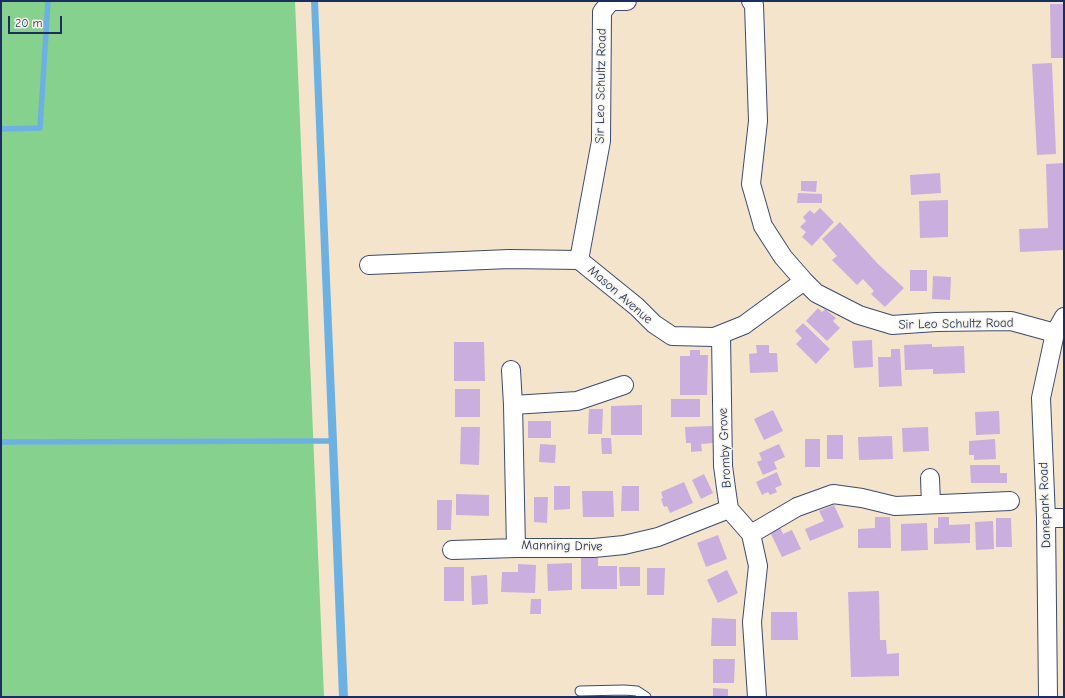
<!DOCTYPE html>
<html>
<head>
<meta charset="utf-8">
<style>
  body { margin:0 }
  #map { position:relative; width:1065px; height:698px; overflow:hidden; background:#f4e4cc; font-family:"Comic Neue",sans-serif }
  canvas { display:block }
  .frame { position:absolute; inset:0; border:2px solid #1b2f5e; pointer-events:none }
  .scale { position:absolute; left:8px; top:16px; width:54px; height:18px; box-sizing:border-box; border:2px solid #1b2f5e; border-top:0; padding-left:5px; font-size:12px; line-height:14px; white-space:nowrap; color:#1b2f5e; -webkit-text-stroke:3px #f7f3e8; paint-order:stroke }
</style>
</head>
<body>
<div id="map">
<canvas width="1065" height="698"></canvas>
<div class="frame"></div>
<div class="scale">20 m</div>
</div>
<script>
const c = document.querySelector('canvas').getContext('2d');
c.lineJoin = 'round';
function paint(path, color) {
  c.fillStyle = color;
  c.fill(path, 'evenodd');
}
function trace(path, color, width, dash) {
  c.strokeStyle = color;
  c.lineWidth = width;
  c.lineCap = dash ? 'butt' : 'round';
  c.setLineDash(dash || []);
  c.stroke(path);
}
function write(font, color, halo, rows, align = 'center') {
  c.font = font + ' "Comic Neue",sans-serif';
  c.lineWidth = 3;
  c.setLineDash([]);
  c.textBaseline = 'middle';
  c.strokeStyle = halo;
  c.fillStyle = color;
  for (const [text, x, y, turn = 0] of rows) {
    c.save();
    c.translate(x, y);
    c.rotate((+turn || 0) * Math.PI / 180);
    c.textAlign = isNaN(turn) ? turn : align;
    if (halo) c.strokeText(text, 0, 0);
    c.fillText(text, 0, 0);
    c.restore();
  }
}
const green = new Path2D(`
  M 1,1 L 295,1 L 324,697 L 1,697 Z`);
const water = new Path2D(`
  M 311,1 L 318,1 L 348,697 L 339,697 Z`);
const stream = new Path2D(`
  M 1,129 L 40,128 L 48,1
  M 1,442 L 329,441`);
const building = new Path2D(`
  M 1050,4 L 1064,4 L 1064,58 L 1051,58 Z
  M 1052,63 L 1056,154 L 1037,155 L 1032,64 Z
  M 1064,163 L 1064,250 L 1020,252 L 1019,229 L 1048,228 L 1046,164 Z
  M 940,173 L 941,193 L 911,195 L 910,175 Z
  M 801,181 L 817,181 L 816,192 L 801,191 Z
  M 798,193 L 822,194 L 822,203 L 797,203 Z
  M 948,200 L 948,237 L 920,238 L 919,201 Z
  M 820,208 L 834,222 L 812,246 L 802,237 L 806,232 L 800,227 L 806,221 L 803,217 L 810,210 L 814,214 Z
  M 840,222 L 878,264 L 904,288 L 885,307 L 871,294 L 874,291 L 863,279 L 857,285 L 832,260 L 837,256 L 822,239 Z
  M 910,270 L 927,270 L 927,291 L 910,291 Z
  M 933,276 L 951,277 L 950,300 L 932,299 Z
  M 818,308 L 822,312 L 825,309 L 836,318 L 833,321 L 840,328 L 827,341 L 806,321 Z
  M 803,323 L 830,349 L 816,364 L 796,344 L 802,338 L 795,331 Z
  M 872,340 L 873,367 L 854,368 L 852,341 Z
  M 454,342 L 484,342 L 485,381 L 454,381 Z
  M 932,344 L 932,347 L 964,346 L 965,373 L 933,374 L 933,369 L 905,370 L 904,345 Z
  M 756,345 L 769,345 L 769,353 L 777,353 L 778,372 L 750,373 L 749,354 L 757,353 Z
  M 891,349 L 900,349 L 902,386 L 879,387 L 878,357 L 891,357 Z
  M 690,350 L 700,350 L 700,355 L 708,355 L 707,395 L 680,395 L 680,356 L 690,356 Z
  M 455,389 L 480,389 L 480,417 L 455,417 Z
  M 671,399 L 700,399 L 700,417 L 671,417 Z
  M 642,405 L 642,435 L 611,435 L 611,406 Z
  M 589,409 L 603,409 L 602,434 L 588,434 Z
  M 773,410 L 783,431 L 764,440 L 754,419 Z
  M 999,411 L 1000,434 L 976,435 L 975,412 Z
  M 528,421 L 551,421 L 551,438 L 528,438 Z
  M 712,426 L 713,443 L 701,444 L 702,451 L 691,452 L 691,443 L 686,443 L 685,427 Z
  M 461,427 L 480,427 L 479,465 L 460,464 Z
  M 928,427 L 929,451 L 903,452 L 902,428 Z
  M 827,435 L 843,435 L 843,459 L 827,459 Z
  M 892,436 L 893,459 L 859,460 L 858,437 Z
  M 601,438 L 611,438 L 612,454 L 602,454 Z
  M 805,439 L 820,439 L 820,467 L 805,467 Z
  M 995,439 L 996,459 L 974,460 L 974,455 L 969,455 L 969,441 Z
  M 540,444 L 556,445 L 555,463 L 539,462 Z
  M 779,444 L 785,457 L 774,462 L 777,469 L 763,475 L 757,462 L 762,460 L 759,453 Z
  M 970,465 L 1000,465 L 1000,473 L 1007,473 L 1007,483 L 971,483 Z
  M 777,472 L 782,485 L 775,488 L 777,492 L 770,495 L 768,492 L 762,495 L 756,482 Z
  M 704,474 L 713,493 L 701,499 L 692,480 Z
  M 684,482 L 693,503 L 670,513 L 667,506 L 664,507 L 661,499 L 663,498 L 661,492 Z
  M 554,486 L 570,486 L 570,509 L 554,510 Z
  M 622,486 L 639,486 L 639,511 L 621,511 Z
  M 582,491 L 613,491 L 614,517 L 583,517 Z
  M 456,494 L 489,495 L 489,516 L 456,515 Z
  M 534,497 L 548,497 L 547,523 L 534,522 Z
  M 437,500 L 452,500 L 451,530 L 437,530 Z
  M 834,505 L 844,527 L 810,541 L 805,529 L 824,521 L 819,511 Z
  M 875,517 L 890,517 L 891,548 L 858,548 L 858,529 L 875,528 Z
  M 938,517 L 949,517 L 949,525 L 970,524 L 970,543 L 934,544 L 934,528 L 938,528 Z
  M 996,518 L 1011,518 L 1012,547 L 996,547 Z
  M 993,521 L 994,549 L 976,550 L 975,522 Z
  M 927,523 L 928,550 L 901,551 L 901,524 Z
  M 780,527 L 783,534 L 792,530 L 801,549 L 782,557 L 770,532 Z
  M 718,535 L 727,559 L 706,567 L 697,543 Z
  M 581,558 L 598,558 L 598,566 L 617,566 L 617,589 L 581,589 Z
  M 572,563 L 572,590 L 548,591 L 547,564 Z
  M 518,564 L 536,565 L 535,593 L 501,592 L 502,572 L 518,572 Z
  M 444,567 L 464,567 L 464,601 L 444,601 Z
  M 619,567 L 640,567 L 640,586 L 620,586 Z
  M 647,568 L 665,568 L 664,595 L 647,595 Z
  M 727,570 L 738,593 L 718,603 L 707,580 Z
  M 487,575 L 488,604 L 472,605 L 471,576 Z
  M 879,591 L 880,640 L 886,640 L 887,654 L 899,653 L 899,676 L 851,677 L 848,592 Z
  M 531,599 L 541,599 L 541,614 L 530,614 Z
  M 771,612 L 797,612 L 798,640 L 771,640 Z
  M 712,618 L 736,619 L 736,646 L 711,646 Z
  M 713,659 L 735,659 L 734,683 L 713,683 Z
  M 713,688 L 728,689 L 728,697 L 713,697 Z`);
const lane = new Path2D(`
  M 580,691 L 624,690 L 637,691 L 646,697`);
const street = new Path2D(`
  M 751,1 L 754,5 L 758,121 L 751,184 L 763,226 L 783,257 L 804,281 L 816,293 L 859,315 L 892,325 L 936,322 L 1011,321 L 1055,333
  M 579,260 L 601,141 L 602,12 L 611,1 L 627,1
  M 369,265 L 509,259 L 579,260 L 637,307 L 654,324 L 672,336 L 714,337 L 744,325 L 804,281
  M 721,335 L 723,466 L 726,488 L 729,509 L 751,534 L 758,566 L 752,622 L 757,697
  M 511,370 L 513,405 L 516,548
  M 513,405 L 577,401 L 624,385
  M 930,478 L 931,504
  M 1046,518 L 1064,518
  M 751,534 L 797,507 L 833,494 L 862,498 L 895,506 L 1010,501
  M 452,550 L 516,548 L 594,548 L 624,545 L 658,537 L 729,509
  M 1048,697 L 1046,518 L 1041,398 L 1055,333 L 1064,317`);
const streetNames = [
  ["Sir Leo Schultz Road",601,86,-89],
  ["Mason Avenue",620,295,41],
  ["Sir Leo Schultz Road",956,324,-1],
  ["Bromby Grove",725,448,-93],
  ["Danepark Road",1045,505,-92],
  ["Manning Drive",562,546,1]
];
paint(green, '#87d18e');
paint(water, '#6db1e2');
trace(stream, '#6db1e2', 5.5);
paint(building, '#caafde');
trace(lane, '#3c4a6e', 11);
trace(street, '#3c4a6e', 20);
trace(lane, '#fff', 9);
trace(street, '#fff', 18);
write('13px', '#1b2f5e', '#f7f3e8', streetNames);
</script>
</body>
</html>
